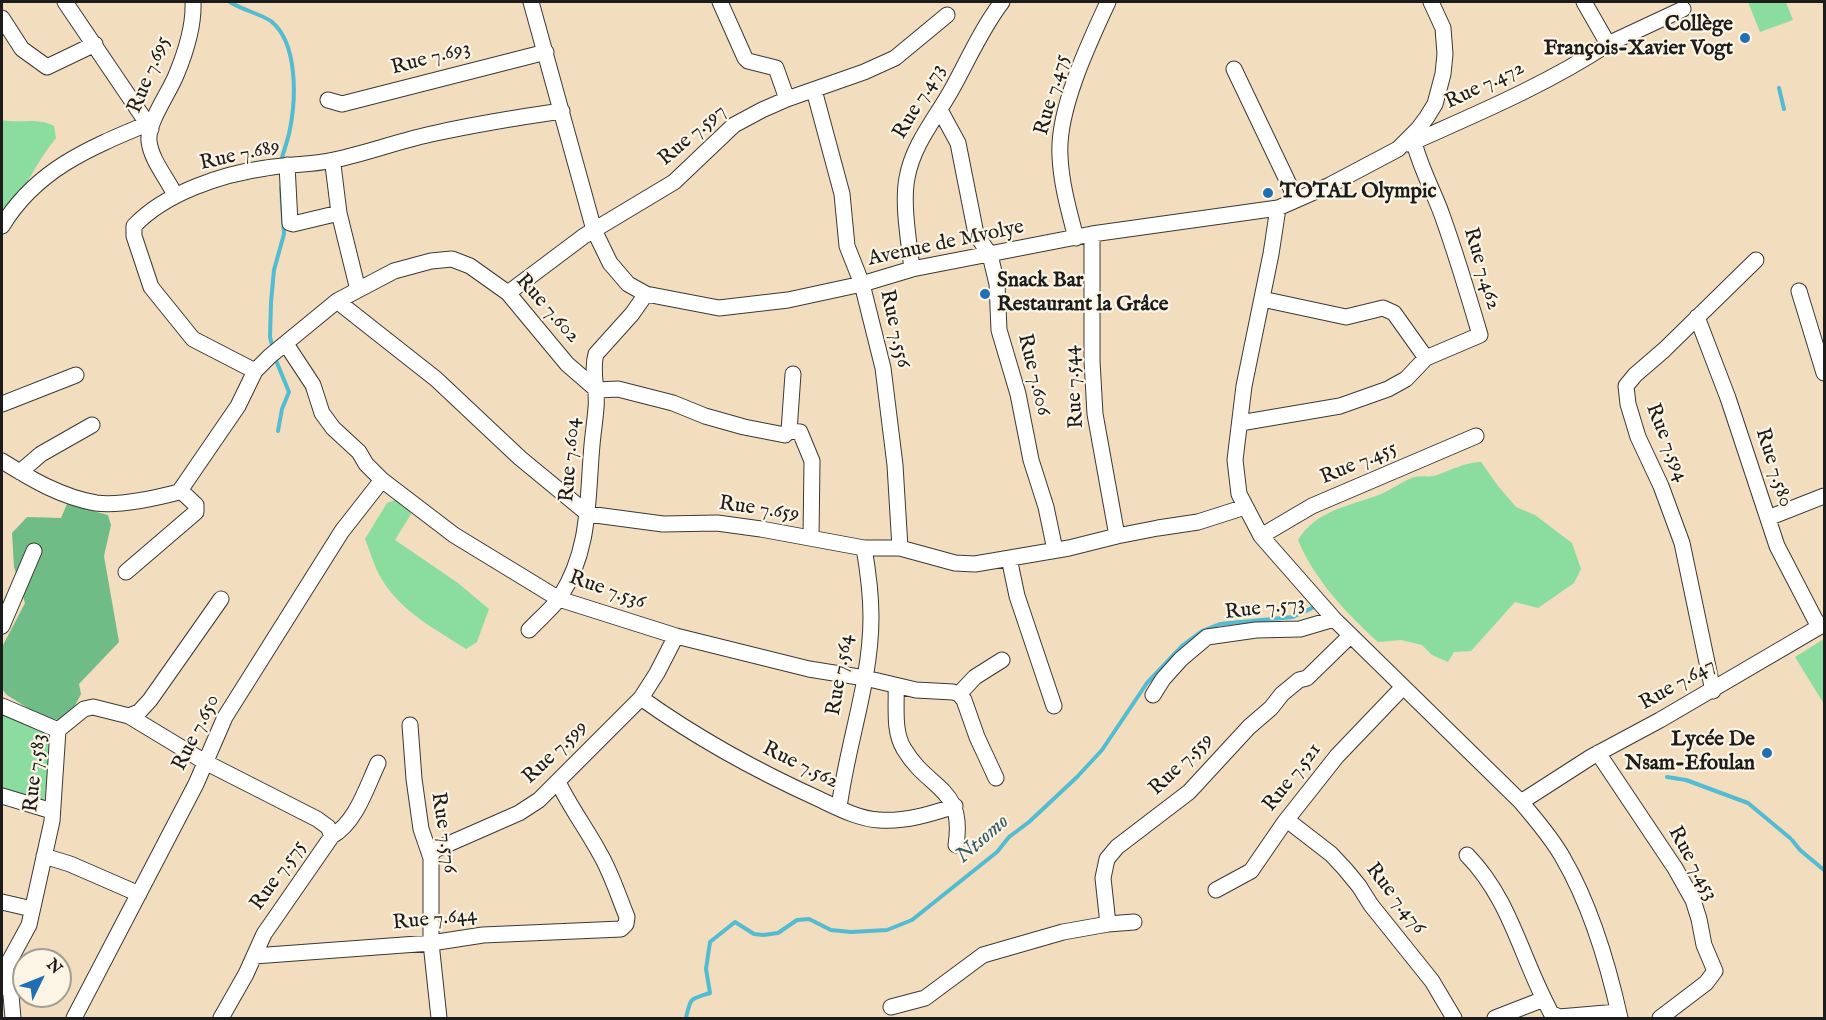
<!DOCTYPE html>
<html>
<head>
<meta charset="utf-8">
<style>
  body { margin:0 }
  #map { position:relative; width:1826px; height:1020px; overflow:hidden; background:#f2ddbe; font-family:"IM FELL English",serif }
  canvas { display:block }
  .frame { position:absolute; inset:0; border:3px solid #1c1c1c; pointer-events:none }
  .north { position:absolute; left:12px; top:948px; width:60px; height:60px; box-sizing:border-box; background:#fcf5e5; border:2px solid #a29e95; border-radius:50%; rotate:47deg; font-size:16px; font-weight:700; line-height:24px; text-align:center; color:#1c1c1c }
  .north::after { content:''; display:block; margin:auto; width:21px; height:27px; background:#1f6fb2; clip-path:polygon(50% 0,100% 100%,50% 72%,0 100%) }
</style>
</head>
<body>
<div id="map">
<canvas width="1826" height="1020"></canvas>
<div class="frame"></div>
<div class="north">N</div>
</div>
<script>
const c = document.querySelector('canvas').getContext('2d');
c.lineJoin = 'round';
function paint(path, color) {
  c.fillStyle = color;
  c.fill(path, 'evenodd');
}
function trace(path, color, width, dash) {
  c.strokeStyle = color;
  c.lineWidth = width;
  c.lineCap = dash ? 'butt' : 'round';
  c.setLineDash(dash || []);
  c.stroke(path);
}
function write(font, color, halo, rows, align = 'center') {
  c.font = font + ' "IM FELL English",serif';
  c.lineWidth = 4.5;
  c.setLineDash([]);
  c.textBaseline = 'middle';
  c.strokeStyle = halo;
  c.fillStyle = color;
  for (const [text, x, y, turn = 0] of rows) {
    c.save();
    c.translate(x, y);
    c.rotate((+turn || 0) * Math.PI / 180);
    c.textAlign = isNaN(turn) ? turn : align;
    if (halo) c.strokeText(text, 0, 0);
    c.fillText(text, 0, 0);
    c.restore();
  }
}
const green = new Path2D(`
  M 1748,2 L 1786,2 L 1793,20 L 1760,32 Z
  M 2,120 C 19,124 38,117 54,126 L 56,138 C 35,163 23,195 2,220 Z
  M 1481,462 L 1498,486 L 1516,507 L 1535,515 L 1572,543 L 1581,569 L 1574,583 L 1538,608 L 1515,602 L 1471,651 L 1454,652 L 1448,662 L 1432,655 L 1422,645 L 1401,640 L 1378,642 C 1347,614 1314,579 1298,540 C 1316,510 1350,506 1381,494 C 1392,489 1403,481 1414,477 C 1422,475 1430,478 1437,475 C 1454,469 1463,463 1481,462 Z
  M 398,499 L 408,506 L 411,514 L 395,540 L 458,583 L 489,609 L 477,642 L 466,649 C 435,629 400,611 381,578 C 374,566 370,551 365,539 L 387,503 Z
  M 1824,639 L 1824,704 L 1795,657 Z
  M 2,715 L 52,733 L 44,803 L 2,791 Z`);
const forest = new Path2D(`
  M 67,504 L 108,515 L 111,525 L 104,556 L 119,642 L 79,684 L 81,694 L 71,713 L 64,720 L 45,719 L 7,695 L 2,689 L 2,647 L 25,603 L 14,567 L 12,533 L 27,517 L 61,518 Z`);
const stream = new Path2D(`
  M 230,2 C 242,10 264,15 272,22 C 298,44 296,99 290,129 C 288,140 284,150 281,161
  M 1779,88 L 1784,109
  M 273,349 L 270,337 L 271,302 L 274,270 L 284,234 L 281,187
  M 275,358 L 289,392 L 282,409 L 278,431
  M 1667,777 L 1686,780 L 1748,803 L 1790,838
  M 1792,840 L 1800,850 L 1824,870
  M 686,1018 C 691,997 689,1000 710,993 L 706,969 L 710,942 L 735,922 L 754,934 L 763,935 L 778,933 L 797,920 L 809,919 L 831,930 L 851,932 L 887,930 L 912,920 L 997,852 L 1009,837 L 1029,822 L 1077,777 L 1102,750 L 1147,683 L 1183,645 L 1202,631 L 1220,624 L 1293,617 L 1312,608`);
const minor = new Path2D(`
  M 65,2 L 151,129
  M 531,2 L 594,230 L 610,263 L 628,284 L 646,294 L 719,308 L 788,300 L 862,284 L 912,269 L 1092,234 L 1278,208 L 1330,185 L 1398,149 L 1418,129 L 1427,117 L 1435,104 L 1443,74 L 1445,54 L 1443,28 L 1431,2
  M 720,2 L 745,58 L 748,61 L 776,68 L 787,99
  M 2,18 L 22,49 L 47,67 L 95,44
  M 1608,44 L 1683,9
  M 1234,69 L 1296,199
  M 814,90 L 842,194 L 847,246 L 862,284 L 883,368 L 895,465 L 900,548
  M 328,100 L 342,104 L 546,52
  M 940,110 L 958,143 L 976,234 L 990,255 L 997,284 L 999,330 L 1018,394 L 1031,460 L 1046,507 L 1055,550
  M 1409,144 C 1476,114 1546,85 1608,44 L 1584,2
  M 335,160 L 333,165 L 339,213
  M 287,165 L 290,223 L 293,224 L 339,213 L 358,290
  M 175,195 C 167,178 151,160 149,141 C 147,122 170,92 177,73 C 186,51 194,25 193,2
  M 1278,208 L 1271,254 L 1244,386 L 1235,460 L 1239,494 L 1261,536 L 1334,619 L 1521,802 C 1536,820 1552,838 1563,858 C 1591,906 1608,964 1620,1018
  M 2,226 C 36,170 89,148 147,124
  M 1092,234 L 1092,361 L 1095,414 L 1117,536
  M 1076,238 C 1069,211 1061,183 1060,156 C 1057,110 1089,43 1108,2
  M 912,269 C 909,242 902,204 907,178 C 913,144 936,118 952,89 C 968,60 982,28 1002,2
  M 1799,291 L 1824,373
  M 508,293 L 584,236 L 674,182 L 734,125 L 762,110 L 787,99 L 864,72 L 895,58 L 947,15
  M 1262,299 L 1346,317 L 1383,308 L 1394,313 L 1426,358
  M 337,301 L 436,379 L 520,458 L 588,514 L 663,524 L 717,523 L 761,529 L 864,548 L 900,548 L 955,563 L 975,564 L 1069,548 L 1117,536 L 1158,528 L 1198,522 L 1245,507
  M 1697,317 L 1728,398 L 1777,546 L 1819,627
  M 286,344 L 313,385 L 322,413 L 333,428 L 359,452 L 366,464 L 382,480 L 454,535 L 559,599 L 676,636 L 809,669 L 865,678 L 916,690 L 953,692 L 959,694 L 975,677 L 1002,660
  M 255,371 L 193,339 L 151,287 L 134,236 L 134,226 C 165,193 222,174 266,168 C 288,164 312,165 334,160 C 368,153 401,140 436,133 C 477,124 520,117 562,111
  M 2,404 L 76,375
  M 1240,423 L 1340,406 L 1388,389 L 1406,379 L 1426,358 L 1480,335 C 1468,294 1456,254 1442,215 C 1433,190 1420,167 1414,142
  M 789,431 L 793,374
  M 2,461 C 31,479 61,497 96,503 C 119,506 156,498 179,492 L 238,406 L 255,371 L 270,356 L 337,301 L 394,271 L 431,261 L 452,259 L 470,266 L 508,293 L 567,364 L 597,390 L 618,389 L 673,403 L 705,416 L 744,427 L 785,435 L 789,431 L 800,432 L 812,461 L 811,538
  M 20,472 L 41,454 L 92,425
  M 1768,518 L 1824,496
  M 1261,536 L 1312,506 L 1476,436
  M 1009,558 L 1017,596 L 1054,706
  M 126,572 L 196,512 L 196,505 L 181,491
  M 2,626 L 34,551
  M 529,630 C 538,620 554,607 560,597 C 591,549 587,499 592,445 C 593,433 595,421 596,408 C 598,390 591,371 596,354 L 632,314 L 646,294
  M 896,686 C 897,707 893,731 904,749 C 929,791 965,786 956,845
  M 1713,691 L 1682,543 L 1661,486 L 1638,437 L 1628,404 L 1626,386 L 1635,375 L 1664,350 L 1756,260
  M 959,694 L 964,700 L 977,737 L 996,778
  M 1153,695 L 1163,679 L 1181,659 L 1207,637 L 1256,630 L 1300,629 L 1334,619
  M 641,698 C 697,738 757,771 819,799 C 838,808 859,819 879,820 C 905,822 931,814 955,806
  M 2,706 L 58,730
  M 129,716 L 139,712 L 150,700 L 221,599
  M 410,725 L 414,779 L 421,829 L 431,858 L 431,943 L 439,1018
  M 1598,753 L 1675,868 L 1693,900 L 1699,919 L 1704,945 L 1715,971 L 1706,983 L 1660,1018
  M 2,796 L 52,811
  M 1521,802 L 1591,757 L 1660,720 L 1824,624
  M 839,808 C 847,744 871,682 871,617 C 871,593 868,571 864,548
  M 1287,820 L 1331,854 L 1345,869 L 1359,886 L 1371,905 L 1432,981 L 1454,1018
  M 1467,855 C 1508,897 1519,949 1544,999
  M 44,856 L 70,864 L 139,894
  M 431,858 L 432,852 L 437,849 L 519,813 L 539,800 L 641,698 L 657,673 L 676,636
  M 1216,890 L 1251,871 L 1284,823 L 1337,756 L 1403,687
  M 2,902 L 32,909
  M 1134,922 L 1108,924 L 1103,878 L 1107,859 L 1117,847 L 1189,792 L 1249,727 L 1271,708 L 1282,694 L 1299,680 L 1307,678 L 1350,636
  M 254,956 L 431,943 L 483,935 L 621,929 L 626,924 L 627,917 C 618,895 611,872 599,852 C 586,828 570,807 558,782
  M 891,1007 L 925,998 L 983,955 L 1063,932 L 1108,924
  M 13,1018 L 11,995 L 5,969 L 29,925 L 52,821 L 58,730 L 84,709 L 93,707 L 129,716 L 205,762 L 317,819 L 328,827 L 332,836
  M 74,1018 L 196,784 L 225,717 L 342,531 L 382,480
  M 221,1018 L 246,974 L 264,934 L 332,836 C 356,823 367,786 378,763
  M 1495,1018 L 1544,999 L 1551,1013 L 1559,1017 L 1618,1012`);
const markers = [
  [1745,38,6,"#1f6fb2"],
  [1268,193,6,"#1f6fb2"],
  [985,294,6,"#1f6fb2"],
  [1767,753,6,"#1f6fb2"]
];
const poiNames = [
  ["Collège",1733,26],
  ["François-Xavier Vogt",1733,50],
  ["TOTAL Olympic",1280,193,"left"],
  ["Snack Bar",997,282,"left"],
  ["Restaurant la Grâce",997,306,"left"],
  ["Lycée De",1755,741],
  ["Nsam-Efoulan",1755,765]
];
const streetNames = [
  ["Rue 7.693",431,59,-15],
  ["Rue 7.695",150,75,-68],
  ["Rue 7.472",1485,86,-26],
  ["Rue 7.475",1053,95,-75],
  ["Rue 7.473",920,102,-60],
  ["Rue 7.597",693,136,-41],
  ["Rue 7.689",240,156,-13],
  ["Avenue de Mvolye",946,244,-12],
  ["Rue 7.462",1481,269,73],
  ["Rue 7.602",547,309,48],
  ["Rue 7.556",894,329,77],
  ["Rue 7.606",1033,375,76],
  ["Rue 7.544",1075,387,-94],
  ["Rue 7.594",1666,443,68],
  ["Rue 7.604",571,460,-86],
  ["Rue 7.455",1359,464,-23],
  ["Rue 7.580",1773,468,72],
  ["Rue 7.659",759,510,8],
  ["Rue 7.536",607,591,19],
  ["Rue 7.573",1265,609,-7],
  ["Rue 7.564",841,675,-81],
  ["Rue 7.647",1678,685,-30],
  ["Rue 7.650",197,733,-64],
  ["Rue 7.599",556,753,-44],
  ["Rue 7.559",1182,765,-44],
  ["Rue 7.562",800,766,26],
  ["Rue 7.583",36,773,-84],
  ["Rue 7.521",1293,778,-52],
  ["Rue 7.576",443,833,81],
  ["Rue 7.453",1692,864,61],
  ["Rue 7.575",279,876,-55],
  ["Rue 7.476",1395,899,52],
  ["Rue 7.644",435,920,-6]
];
const waterNames = [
  ["Ntsomo",983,840,-41]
];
paint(green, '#8add9f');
paint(forest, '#6fbc86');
trace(stream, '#53bcd1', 4);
trace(minor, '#3c3934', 17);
trace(minor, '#fff', 15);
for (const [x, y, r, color] of markers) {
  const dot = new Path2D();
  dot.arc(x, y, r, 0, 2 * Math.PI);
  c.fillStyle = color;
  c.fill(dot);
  trace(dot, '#fcf5e5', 2);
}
write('bold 21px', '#1c1c1c', '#fcf5e5', poiNames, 'right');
write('21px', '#1c1c1c', '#fcf5e5', streetNames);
write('italic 22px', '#325c64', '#fcf5e5', waterNames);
</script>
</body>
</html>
